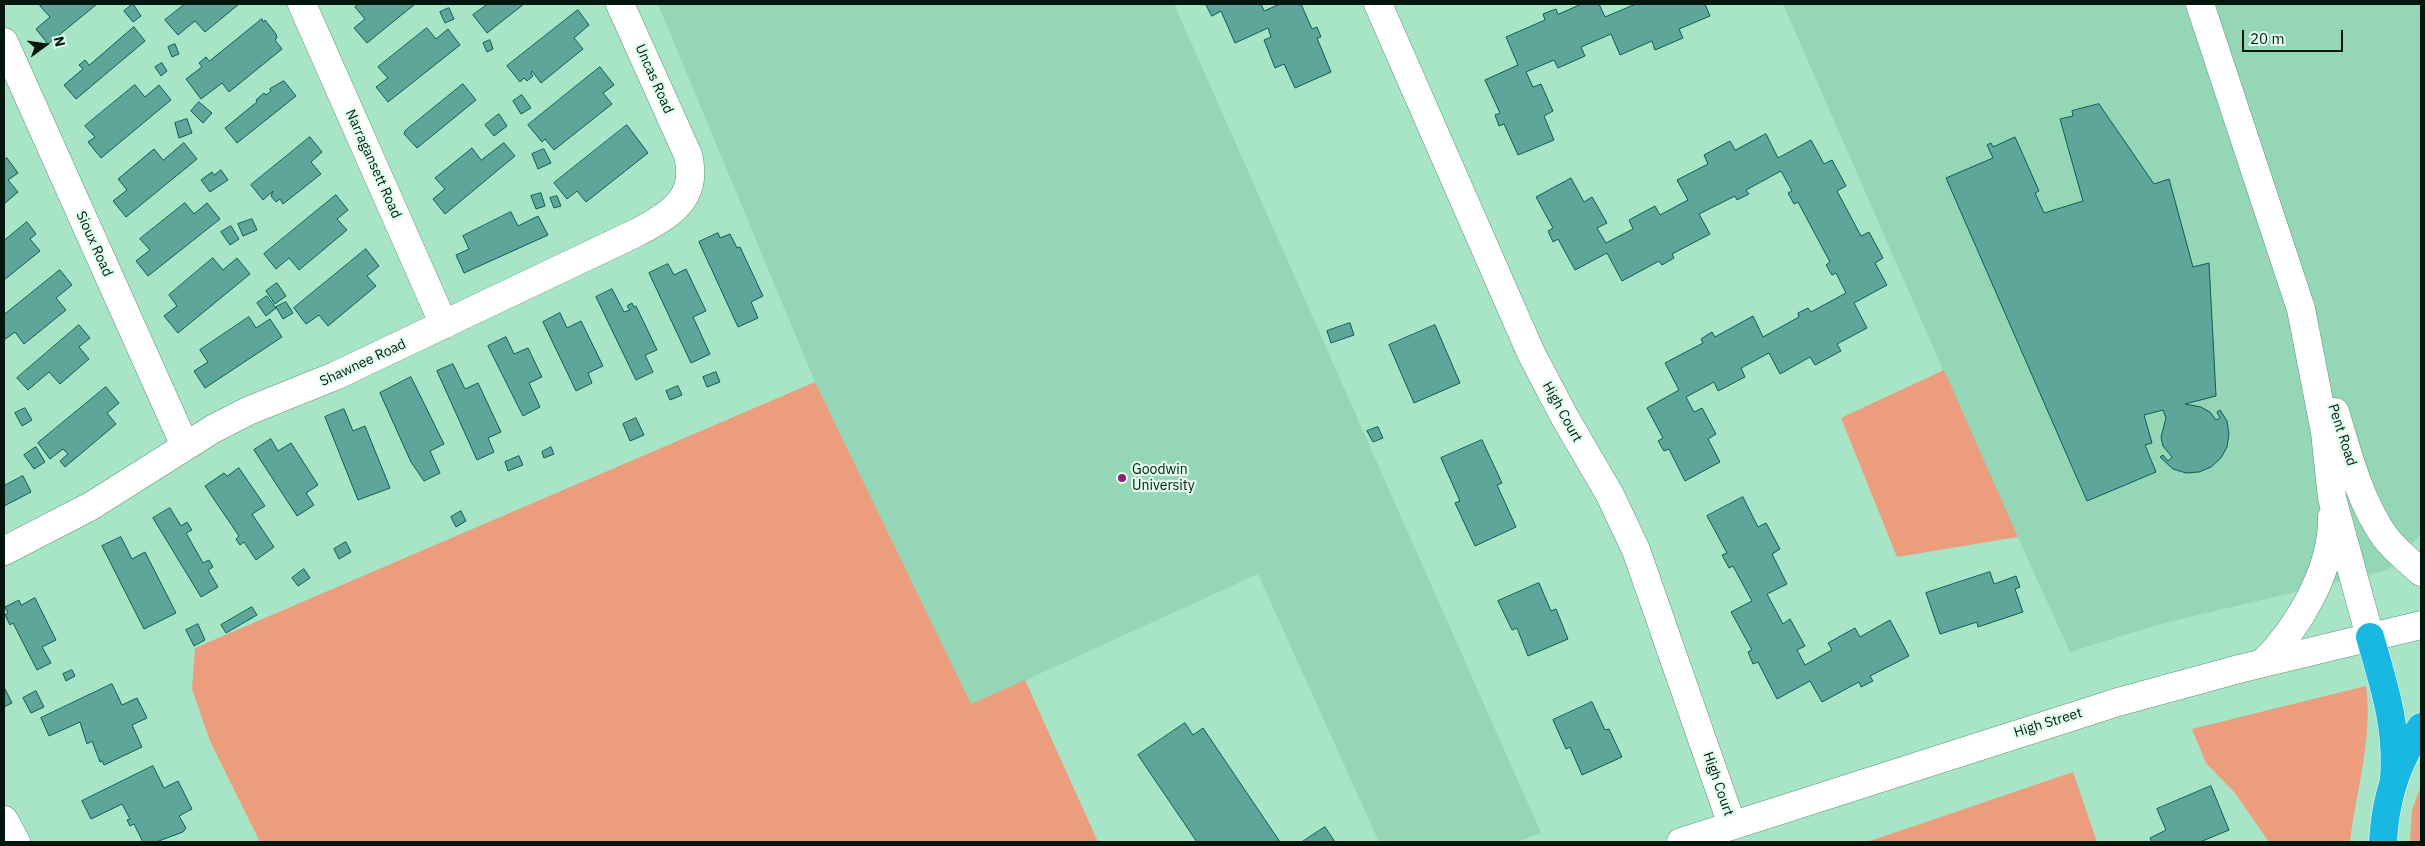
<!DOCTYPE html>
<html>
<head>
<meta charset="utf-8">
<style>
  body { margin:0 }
  #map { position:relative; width:2425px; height:846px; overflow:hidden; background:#a8e4c6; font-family:"IBM Plex Sans",sans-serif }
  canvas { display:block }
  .frame { position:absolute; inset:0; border:5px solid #01170e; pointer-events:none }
  .north { position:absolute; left:20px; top:20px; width:50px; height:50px; -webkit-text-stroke:4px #e0feee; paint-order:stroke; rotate:76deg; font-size:14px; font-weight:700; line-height:20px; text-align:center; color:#01170e }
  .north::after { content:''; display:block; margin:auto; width:18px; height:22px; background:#01170e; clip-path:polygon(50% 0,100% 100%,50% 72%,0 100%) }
  .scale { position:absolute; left:2242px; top:30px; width:101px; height:22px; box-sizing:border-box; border:2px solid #01170e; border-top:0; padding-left:6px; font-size:15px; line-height:18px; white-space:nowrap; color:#01170e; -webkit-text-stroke:4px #e0feee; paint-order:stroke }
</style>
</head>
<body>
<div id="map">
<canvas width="2425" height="846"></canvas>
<div class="frame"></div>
<div class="north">N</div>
<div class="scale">20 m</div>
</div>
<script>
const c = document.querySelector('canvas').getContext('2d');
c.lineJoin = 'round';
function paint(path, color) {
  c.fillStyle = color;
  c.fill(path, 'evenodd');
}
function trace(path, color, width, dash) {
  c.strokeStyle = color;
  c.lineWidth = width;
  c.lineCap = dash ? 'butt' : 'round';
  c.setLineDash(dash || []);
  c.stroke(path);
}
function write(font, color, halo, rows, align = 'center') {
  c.font = font + ' "IBM Plex Sans",sans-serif';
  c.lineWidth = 4.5;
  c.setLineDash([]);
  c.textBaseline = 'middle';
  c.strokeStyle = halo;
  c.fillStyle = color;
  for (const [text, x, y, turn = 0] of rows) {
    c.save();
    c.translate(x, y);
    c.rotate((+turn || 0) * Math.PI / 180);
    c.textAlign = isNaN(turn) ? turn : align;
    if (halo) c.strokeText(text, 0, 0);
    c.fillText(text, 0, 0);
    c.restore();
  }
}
const built = new Path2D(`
  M 658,4 L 1174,4 L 1541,833 L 1516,842 L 1379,842 L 1258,574 L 971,705 L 815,382 Z
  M 1783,4 L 2421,4 L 2421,534 L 2388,570 L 2160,624 L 2070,652 L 1975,443 Z`);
const green = new Path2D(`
  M 1944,370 L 2018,537 L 1897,557 L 1841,418 Z
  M 815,382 L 971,704 L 1025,680 L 1098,842 L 260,842 L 210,741 L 192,689 L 195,648 Z
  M 2366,686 C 2373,740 2356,790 2350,842 L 2269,842 L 2235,793 L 2206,763 L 2192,729 Z
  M 2073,772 L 2097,842 L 1865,842 L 1879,838 Z
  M 2421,786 L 2421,842 L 2410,842 L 2412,810 Z`);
const building = new Path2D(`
  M 43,4 L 97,4 L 48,44 L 36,29 L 50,17 L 40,6 Z
  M 133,4 L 141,16 L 133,22 L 124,11 Z
  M 185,4 L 239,4 L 205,32 L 195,21 L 178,35 L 165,20 Z
  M 359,4 L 415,4 L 367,43 L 354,28 L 365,19 L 355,7 Z
  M 488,4 L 524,4 L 487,33 L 473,15 Z
  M 1206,4 L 1261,4 L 1264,11 L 1280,4 L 1301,4 L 1312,29 L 1317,27 L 1321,37 L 1317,38 L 1331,72 L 1295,88 L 1284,64 L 1275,68 L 1264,40 L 1271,37 L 1268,28 L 1235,43 L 1221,11 L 1212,16 Z
  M 1582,4 L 1599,4 L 1605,17 L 1636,4 L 1705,4 L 1710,16 L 1679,29 L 1683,38 L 1655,50 L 1652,41 L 1620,55 L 1611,34 L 1581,47 L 1585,56 L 1558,68 L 1554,60 L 1526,72 L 1533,87 L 1541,84 L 1553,111 L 1544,116 L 1554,140 L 1518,155 L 1504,124 L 1499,126 L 1495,115 L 1500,113 L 1485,80 L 1518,65 L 1506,37 L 1545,20 L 1543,14 L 1556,9 L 1558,14 Z
  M 449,8 L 454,19 L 445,23 L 440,12 Z
  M 578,10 L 589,25 L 574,38 L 583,49 L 541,83 L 532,71 L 531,73 L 533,76 L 527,81 L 524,78 L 520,82 L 507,66 Z
  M 262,19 L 263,22 L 265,20 L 276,34 L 277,38 L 275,40 L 282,49 L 229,92 L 222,83 L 201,99 L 186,79 L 202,67 L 199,63 L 206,57 L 209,61 Z
  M 134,27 L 145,41 L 76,99 L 64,85 L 83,69 L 79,65 L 85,60 L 89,65 Z
  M 427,28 L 436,39 L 448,29 L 460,45 L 388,102 L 376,87 L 388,78 L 378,67 Z
  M 490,40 L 493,49 L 487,52 L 483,43 Z
  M 175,44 L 179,54 L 172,57 L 168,47 Z
  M 162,63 L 167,71 L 161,76 L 155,67 Z
  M 600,67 L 614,85 L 603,93 L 612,104 L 554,150 L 545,139 L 542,142 L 528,125 Z
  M 284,81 L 296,96 L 237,143 L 225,128 L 257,102 L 256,100 L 264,93 L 266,95 L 271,91 L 270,89 Z
  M 463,84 L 476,100 L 417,148 L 404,134 L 405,131 Z
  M 135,85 L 145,97 L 159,85 L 171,100 L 101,158 L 88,142 L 95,137 L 85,126 Z
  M 522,95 L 531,108 L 521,114 L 513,101 Z
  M 199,102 L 212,113 L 203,123 L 191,111 Z
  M 2099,104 L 2154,184 L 2169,179 L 2193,267 L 2209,263 L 2216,396 L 2185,404 L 2201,407 L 2210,412 L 2216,420 L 2220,418 L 2217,412 L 2220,410 L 2227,421 L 2229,434 L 2227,447 L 2221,458 L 2211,467 L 2199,472 L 2186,473 L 2173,469 L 2160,457 L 2163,455 L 2168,461 L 2172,457 L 2163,446 L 2161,437 L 2166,418 L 2163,410 L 2144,415 L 2152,443 L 2145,445 L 2156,472 L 2087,501 L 1946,178 L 1993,158 L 1987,145 L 1991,143 L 1993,147 L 2015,137 L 2039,191 L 2035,193 L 2044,213 L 2083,201 L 2060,119 L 2073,116 L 2072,111 Z
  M 499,114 L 507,126 L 494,136 L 485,125 Z
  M 187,119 L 192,133 L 179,138 L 175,123 Z
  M 627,125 L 648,153 L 586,202 L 577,191 L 567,199 L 554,183 Z
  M 1766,134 L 1778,158 L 1811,140 L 1824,164 L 1832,160 L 1846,186 L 1837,191 L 1861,236 L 1869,232 L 1883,258 L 1875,263 L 1887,285 L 1854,303 L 1867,328 L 1837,344 L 1841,351 L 1815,365 L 1810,357 L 1780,374 L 1769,353 L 1741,368 L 1745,377 L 1718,391 L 1714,382 L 1686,397 L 1694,412 L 1702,408 L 1716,434 L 1708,439 L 1720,462 L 1685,481 L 1669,449 L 1664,451 L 1658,441 L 1663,438 L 1647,408 L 1679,390 L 1665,363 L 1703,343 L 1701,339 L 1712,332 L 1715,337 L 1753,316 L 1763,337 L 1799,317 L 1798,313 L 1808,308 L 1811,312 L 1846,293 L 1836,273 L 1832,275 L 1826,265 L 1830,262 L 1798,202 L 1794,204 L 1788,193 L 1792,191 L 1781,171 L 1746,190 L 1749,194 L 1737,200 L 1735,196 L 1699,214 L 1710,234 L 1672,254 L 1674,258 L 1662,265 L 1659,261 L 1622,281 L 1607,253 L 1575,270 L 1558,239 L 1553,242 L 1548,231 L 1553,228 L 1536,197 L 1571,178 L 1584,202 L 1592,197 L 1607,223 L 1597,228 L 1606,243 L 1633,229 L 1629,220 L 1655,206 L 1660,215 L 1688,200 L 1677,180 L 1708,164 L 1704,155 L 1730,141 L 1735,150 Z
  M 310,137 L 322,152 L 311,162 L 321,174 L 283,204 L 280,199 L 276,202 L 271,196 L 273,191 L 263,200 L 251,185 Z
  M 184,143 L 197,159 L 126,217 L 113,201 L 127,190 L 118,179 L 154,149 L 163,160 Z
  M 504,143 L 515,156 L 445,214 L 433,199 L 445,189 L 435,178 L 472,148 L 481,160 Z
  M 544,149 L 551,163 L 538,169 L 532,154 Z
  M 7,158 L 18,173 L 8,180 L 18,192 L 4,204 L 4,160 Z
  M 221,170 L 228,180 L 210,192 L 201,180 L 212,172 L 214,175 Z
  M 541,193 L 545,206 L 536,209 L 531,196 Z
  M 336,195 L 348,210 L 337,219 L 347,230 L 299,270 L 289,258 L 276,269 L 264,254 Z
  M 557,196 L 561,206 L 554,208 L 550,198 Z
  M 185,203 L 194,214 L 207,203 L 220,219 L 148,276 L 136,261 L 150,250 L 140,239 Z
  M 511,212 L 518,226 L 538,216 L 548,235 L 464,273 L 456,255 L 469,249 L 463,236 Z
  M 252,219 L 257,230 L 243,236 L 238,224 Z
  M 27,222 L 36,234 L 30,239 L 40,251 L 4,280 L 4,241 Z
  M 231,226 L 239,239 L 230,245 L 221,232 Z
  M 718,233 L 720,238 L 730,234 L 737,248 L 740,247 L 763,296 L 751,302 L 758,318 L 738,327 L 699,242 Z
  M 366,249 L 379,266 L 367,276 L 376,286 L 328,326 L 319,315 L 306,324 L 294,308 Z
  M 213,258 L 223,270 L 237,258 L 250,274 L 178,333 L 164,316 L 177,306 L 169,295 Z
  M 668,264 L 674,275 L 686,269 L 706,311 L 693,317 L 710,354 L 691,363 L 649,273 Z
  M 60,270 L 72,285 L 56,298 L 66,310 L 24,344 L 15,332 L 4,340 L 4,315 Z
  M 277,283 L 286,296 L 275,304 L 266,291 Z
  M 612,289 L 624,312 L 630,310 L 627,306 L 632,303 L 634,307 L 636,306 L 657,350 L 645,355 L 653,372 L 636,380 L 596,297 Z
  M 267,296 L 276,308 L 266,316 L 257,303 Z
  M 286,302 L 293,313 L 283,319 L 276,307 Z
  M 560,313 L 567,328 L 581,321 L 603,366 L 588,373 L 592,383 L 576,391 L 543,322 Z
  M 249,317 L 256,328 L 270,319 L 282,337 L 205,388 L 194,371 L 208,362 L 200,350 Z
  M 1350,323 L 1354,335 L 1331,343 L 1327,331 Z
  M 79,325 L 90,338 L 79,347 L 89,359 L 60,384 L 49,372 L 28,390 L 17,378 Z
  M 1435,325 L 1460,383 L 1414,403 L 1389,345 Z
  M 506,337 L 514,354 L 528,348 L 542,377 L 529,383 L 540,407 L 523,416 L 488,346 Z
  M 453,364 L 465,389 L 478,383 L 501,432 L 488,438 L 494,452 L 477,460 L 437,371 Z
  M 716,372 L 720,382 L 707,387 L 703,377 Z
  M 411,377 L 444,444 L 430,451 L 440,473 L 424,481 L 411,462 L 380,393 Z
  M 678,386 L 682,395 L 670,400 L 666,391 Z
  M 106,387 L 119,403 L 107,413 L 116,424 L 65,467 L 60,461 L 68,454 L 63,449 L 50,459 L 38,443 Z
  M 25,408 L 32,420 L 22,426 L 15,413 Z
  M 344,409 L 353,431 L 365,426 L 390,488 L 358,500 L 325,417 Z
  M 636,418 L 644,435 L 630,441 L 623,424 Z
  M 1378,427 L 1383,438 L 1373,442 L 1367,431 Z
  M 271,439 L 278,451 L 291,443 L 318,485 L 306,493 L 314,505 L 297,516 L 254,450 Z
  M 1482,440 L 1502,483 L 1497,485 L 1516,527 L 1475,546 L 1455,503 L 1460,501 L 1441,458 Z
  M 36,447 L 45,462 L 34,469 L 24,455 Z
  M 551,447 L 554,454 L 544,458 L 542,452 Z
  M 519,456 L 523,465 L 508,471 L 505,462 Z
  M 239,468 L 265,506 L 252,514 L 274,547 L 256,560 L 244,542 L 240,545 L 236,539 L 239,536 L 205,486 L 224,473 L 227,476 Z
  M 23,476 L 31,492 L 4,506 L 4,486 Z
  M 1743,497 L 1758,527 L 1766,523 L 1780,549 L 1772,554 L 1787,584 L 1767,594 L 1783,624 L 1790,619 L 1805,646 L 1797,650 L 1805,665 L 1832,650 L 1828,643 L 1855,628 L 1860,637 L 1890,620 L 1909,656 L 1870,676 L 1873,681 L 1861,687 L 1859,682 L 1822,702 L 1810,681 L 1777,699 L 1758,662 L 1753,664 L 1748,652 L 1752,650 L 1731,612 L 1752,601 L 1733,566 L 1729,568 L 1722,555 L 1727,553 L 1707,516 Z
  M 170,508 L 181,526 L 187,522 L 192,530 L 186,533 L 203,563 L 209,560 L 213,567 L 208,570 L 218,587 L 201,597 L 153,518 Z
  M 461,511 L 466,521 L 456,527 L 451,517 Z
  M 121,537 L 132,559 L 145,552 L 176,613 L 144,629 L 102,546 Z
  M 346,542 L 351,552 L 339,559 L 334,549 Z
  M 304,569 L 310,578 L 298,586 L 292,578 Z
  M 1990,572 L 1994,584 L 2016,576 L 2020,587 L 2015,589 L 2023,612 L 1978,627 L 1977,622 L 1940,634 L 1926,593 Z
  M 1539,583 L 1551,611 L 1556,609 L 1568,639 L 1528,656 L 1517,628 L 1512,630 L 1498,601 Z
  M 35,598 L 56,640 L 42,647 L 51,663 L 37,670 L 13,623 L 10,625 L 5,615 L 8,613 L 5,607 L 19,600 L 21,605 Z
  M 252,607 L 257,615 L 226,633 L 221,625 Z
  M 198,624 L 205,640 L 194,646 L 186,630 Z
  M 72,670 L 75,676 L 66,681 L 63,674 Z
  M 112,684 L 122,705 L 137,698 L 147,718 L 132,725 L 142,747 L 104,765 L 102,761 L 100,762 L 92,741 L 87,744 L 80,722 L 49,736 L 41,718 Z
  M 4,687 L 12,703 L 4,707 Z
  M 36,691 L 44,707 L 31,713 L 23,698 Z
  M 1592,702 L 1605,730 L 1609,729 L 1622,757 L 1582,775 L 1570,747 L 1566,749 L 1553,720 Z
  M 1185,723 L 1193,735 L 1203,728 L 1280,842 L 1197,842 L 1138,755 Z
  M 153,766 L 164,788 L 178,781 L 192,809 L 179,816 L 186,828 L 183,832 L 156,842 L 143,842 L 134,824 L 130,826 L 127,820 L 130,819 L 122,804 L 91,819 L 82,801 Z
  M 2211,786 L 2229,830 L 2200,842 L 2152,842 L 2150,838 L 2166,830 L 2157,809 Z
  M 1325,827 L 1335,842 L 1302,842 Z`);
const street = new Path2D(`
  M 302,4 L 444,325
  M 1378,4 L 1531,353 L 1564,416 L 1610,495 L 1636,550 L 1732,825
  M 2200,4 L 2301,309 L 2325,432 L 2332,498 L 2370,637
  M 4,42 L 185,446
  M 2335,412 C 2348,454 2359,500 2385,537 C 2395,550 2409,561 2421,572
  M 4,551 L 91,506 L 213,429 L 248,411 L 335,376 L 638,232 C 670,215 699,198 688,155 L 620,4
  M 2263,663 C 2299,627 2333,569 2332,517
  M 4,820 L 16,842`);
const secondary = new Path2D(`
  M 1681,842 L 2118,702 L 2239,669 L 2421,625`);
const highway = new Path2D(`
  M 2370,637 C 2384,686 2398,727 2394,778
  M 2383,842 C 2385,801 2397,761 2421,727`);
const markers = [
  [1122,478,5,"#971a73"]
];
const streetNames = [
  ["Uncas Road",654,79,66],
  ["Narragansett Road",373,164,66],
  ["Sioux Road",94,244,66],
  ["Shawnee Road",363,363,-25],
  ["High Court",1562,412,61],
  ["Pent Road",2342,435,72],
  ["High Street",2048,723,-17],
  ["High Court",1718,784,71]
];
const poiNames = [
  ["Goodwin",1132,470],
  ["University",1132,486]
];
paint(built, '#94d6b6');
paint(green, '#eb9d7e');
paint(building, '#5ea59a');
trace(building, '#0b5e54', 1);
trace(street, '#599277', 29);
trace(secondary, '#599277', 29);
trace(highway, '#fff', 29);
trace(street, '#fff', 28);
trace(secondary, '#fff', 28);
trace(highway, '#19b8e3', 28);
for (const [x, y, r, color] of markers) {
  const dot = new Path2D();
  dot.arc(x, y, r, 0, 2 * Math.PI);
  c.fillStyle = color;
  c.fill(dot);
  trace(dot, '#e0feee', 2);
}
write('14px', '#01170e', '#e0feee', streetNames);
write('14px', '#01170e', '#e0feee', poiNames, 'left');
</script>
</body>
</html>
